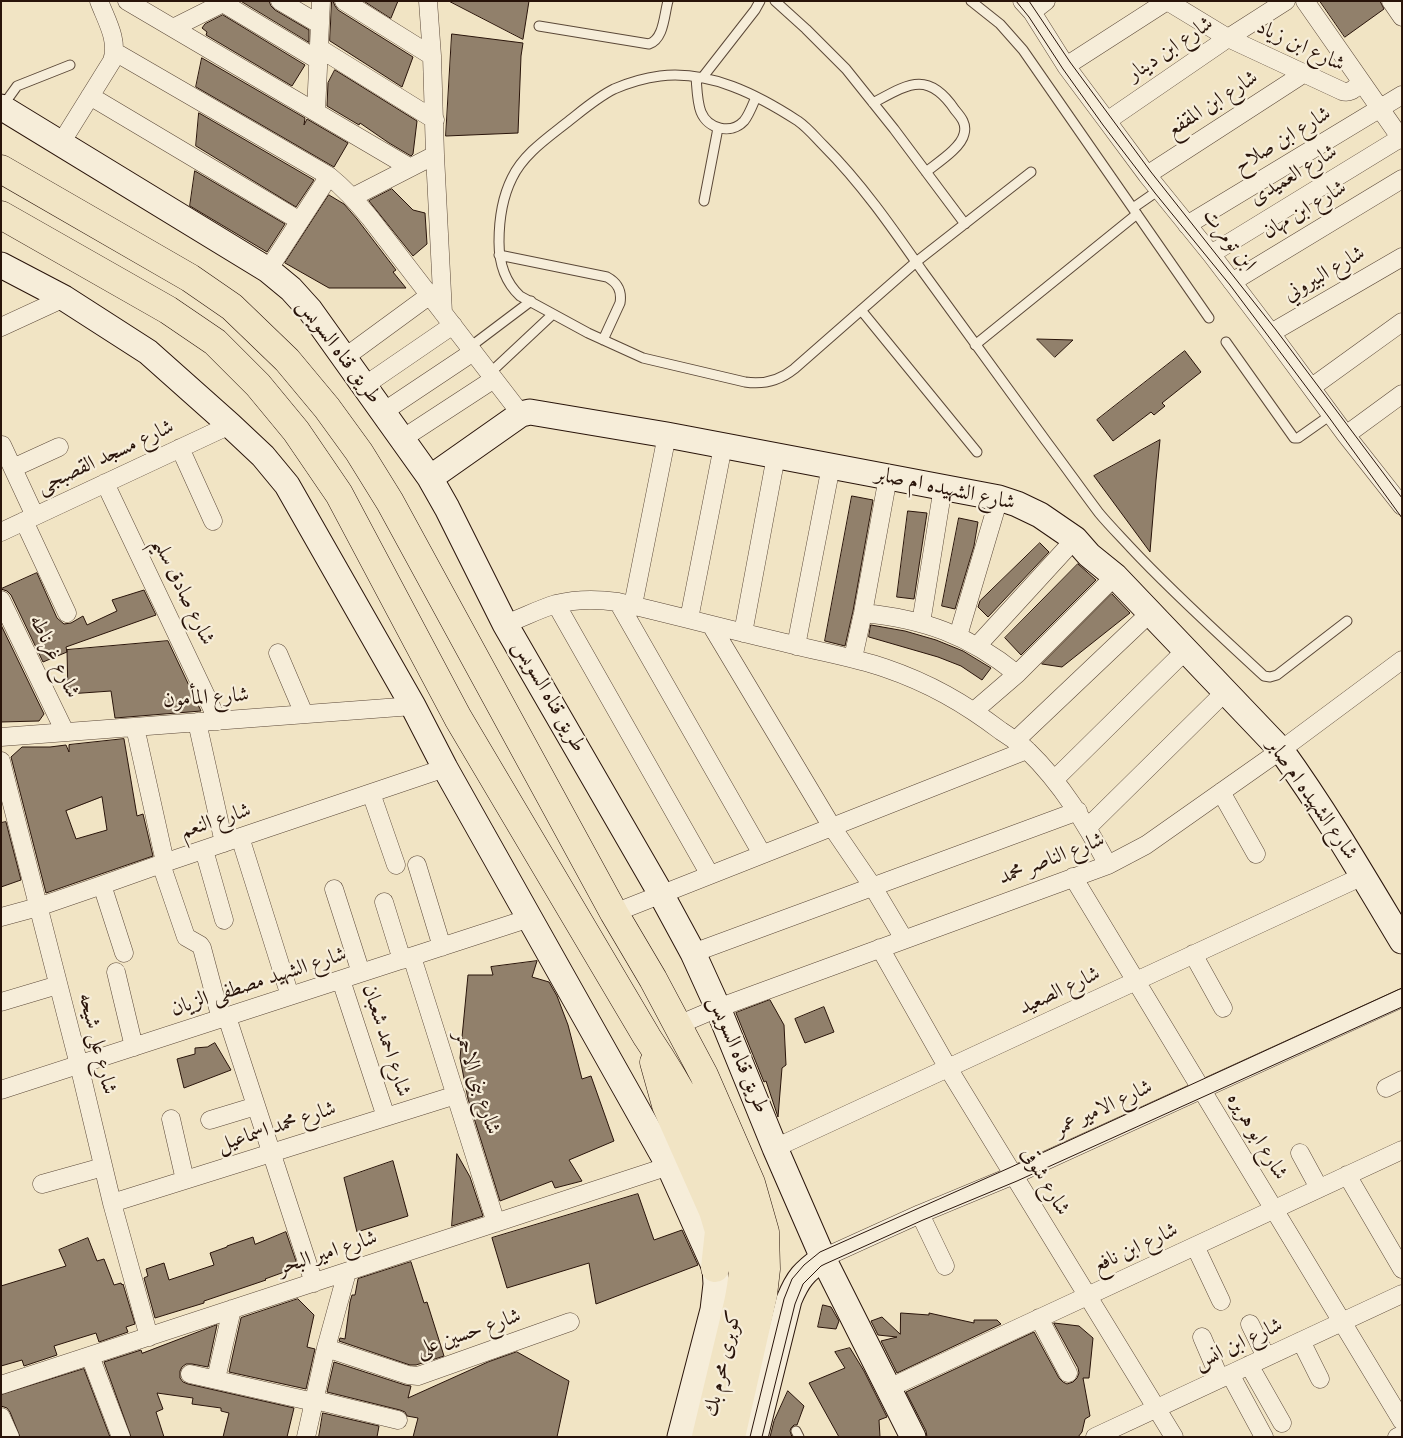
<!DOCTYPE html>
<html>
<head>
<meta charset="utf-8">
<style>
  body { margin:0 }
  #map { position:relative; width:1403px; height:1438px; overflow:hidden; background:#f1e4c4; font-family:"IM FELL DW Pica",serif }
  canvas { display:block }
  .frame { position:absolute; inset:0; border:2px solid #29140a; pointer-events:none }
</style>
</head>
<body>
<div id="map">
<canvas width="1403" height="1438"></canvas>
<div class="frame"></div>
</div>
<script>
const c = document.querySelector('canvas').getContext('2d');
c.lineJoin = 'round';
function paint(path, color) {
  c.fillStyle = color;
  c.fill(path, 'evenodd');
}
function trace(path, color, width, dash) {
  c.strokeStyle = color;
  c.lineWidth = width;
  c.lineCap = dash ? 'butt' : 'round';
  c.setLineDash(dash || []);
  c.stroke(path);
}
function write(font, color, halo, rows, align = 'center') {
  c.font = font + ' "IM FELL DW Pica",Amiri,serif';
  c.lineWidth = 4.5;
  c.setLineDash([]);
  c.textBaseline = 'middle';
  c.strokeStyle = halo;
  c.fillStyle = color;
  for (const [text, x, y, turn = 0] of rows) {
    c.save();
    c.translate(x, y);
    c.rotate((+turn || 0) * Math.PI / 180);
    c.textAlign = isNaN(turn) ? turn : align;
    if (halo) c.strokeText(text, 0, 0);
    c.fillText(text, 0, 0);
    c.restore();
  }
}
const building = new Path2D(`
  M 241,1 L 269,1 L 271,6 L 275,10 L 309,30 L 309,42 Z
  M 332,1 L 333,1 L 335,6 L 338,10 L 413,57 L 402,87 L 330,41 Z
  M 364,1 L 398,1 L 391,18 Z
  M 449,1 L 529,1 L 523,39 Z
  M 1320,1 L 1380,1 L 1384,9 L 1345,37 Z
  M 223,15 L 305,65 L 292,86 L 206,35 L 207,32 L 202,28 L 205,24 Z
  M 452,34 L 523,43 L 521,56 L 518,133 L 446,136 Z
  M 202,58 L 305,118 L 304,125 L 307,119 L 348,143 L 334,167 L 196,87 Z
  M 335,70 L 417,121 L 413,154 L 411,156 L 389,143 L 360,123 L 359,125 L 327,106 L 328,83 Z
  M 199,113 L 314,180 L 296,207 L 196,146 Z
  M 195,171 L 285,224 L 267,252 L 190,206 Z
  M 392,189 L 413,210 L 425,213 L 427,244 L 413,256 L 369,201 Z
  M 329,195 L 344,204 L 357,219 L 396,270 L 393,272 L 406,288 L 329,288 L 285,263 Z
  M 1037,339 L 1073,340 L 1055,357 Z
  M 1185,351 L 1201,372 L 1162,403 L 1165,406 L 1154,415 L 1151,412 L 1113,441 L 1097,420 Z
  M 1160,440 L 1156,480 L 1150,552 L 1094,476 Z
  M 852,496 L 873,500 L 853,611 L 845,646 L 825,641 Z
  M 908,511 L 927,513 L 914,599 L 897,597 Z
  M 959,518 L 978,522 L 974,546 L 955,609 L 942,606 Z
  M 1040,543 L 1049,552 L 988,617 L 978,607 L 980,601 Z
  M 1078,564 L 1096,580 L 1021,655 L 1005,638 Z
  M 37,573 L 57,618 L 64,624 L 71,623 L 83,616 L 87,625 L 117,611 L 112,600 L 144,590 L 156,615 L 66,647 L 67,652 L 43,662 L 11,595 L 7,591 L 1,589 Z
  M 1112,594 L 1130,613 L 1062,667 L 1042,664 Z
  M 1,625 L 44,714 L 39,721 L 1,722 Z
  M 871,625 L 905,631 L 936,640 L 963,651 L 991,668 L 982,680 L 961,666 L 938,657 L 869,637 Z
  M 168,641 L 201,711 L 115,718 L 111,691 L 68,694 L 67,650 Z
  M 124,739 L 137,816 L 143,814 L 153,856 L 46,893 L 11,757 L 22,747 L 50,747 L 66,745 L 69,752 L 69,745 ZM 102,797 L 107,830 L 76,839 L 66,811 Z
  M 6,822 L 21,880 L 1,887 L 1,823 Z
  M 537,961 L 532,977 L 549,982 L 557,996 L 568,1025 L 582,1079 L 591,1076 L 614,1141 L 569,1160 L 582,1181 L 555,1188 L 552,1181 L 500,1201 L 468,1099 L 460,1058 L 468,975 L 493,975 L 491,967 Z
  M 770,1000 L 784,1025 L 786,1065 L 782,1068 L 778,1117 L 766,1081 L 764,1082 L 736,1013 Z
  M 824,1007 L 834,1032 L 805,1043 L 795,1019 Z
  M 215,1043 L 231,1070 L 184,1088 L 177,1059 L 195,1054 L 195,1048 L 207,1047 Z
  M 457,1154 L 470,1177 L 483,1216 L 452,1226 Z
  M 393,1161 L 408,1216 L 357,1232 L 344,1178 Z
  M 638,1194 L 654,1240 L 682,1230 L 698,1265 L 596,1304 L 589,1263 L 507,1288 L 492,1238 Z
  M 286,1232 L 298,1267 L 265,1279 L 266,1280 L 204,1301 L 204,1303 L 155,1318 L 144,1278 L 148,1276 L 146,1269 L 164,1263 L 169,1280 L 214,1265 L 210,1253 L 227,1247 L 227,1246 L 253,1237 L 255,1244 Z
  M 88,1238 L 97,1261 L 104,1259 L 114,1285 L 121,1283 L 122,1285 L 123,1284 L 135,1324 L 126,1327 L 128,1332 L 99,1342 L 96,1333 L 54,1346 L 57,1355 L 24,1366 L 22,1360 L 1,1366 L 1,1286 L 66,1266 L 59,1250 Z
  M 411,1262 L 424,1303 L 427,1302 L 444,1356 L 416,1365 L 410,1365 L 339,1341 L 340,1338 L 345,1339 L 350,1302 L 352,1295 L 355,1295 L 358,1279 Z
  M 298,1299 L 314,1315 L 307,1347 L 315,1349 L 306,1389 L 229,1372 L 241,1318 Z
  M 823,1305 L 831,1307 L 839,1321 L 836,1329 L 818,1327 Z
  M 901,1313 L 929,1315 L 929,1313 L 974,1323 L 974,1320 L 997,1320 L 1001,1324 L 897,1373 L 881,1341 L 897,1337 L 878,1335 L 871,1321 L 882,1317 L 900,1334 Z
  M 1054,1323 L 1079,1326 L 1093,1338 L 1089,1378 L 1083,1378 L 1090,1416 L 1085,1419 L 1082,1432 L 1078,1437 L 927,1437 L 926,1431 L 906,1392 L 1034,1332 L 1059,1378 L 1063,1382 L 1067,1384 L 1073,1382 L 1077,1378 L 1079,1373 L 1078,1368 Z
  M 217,1325 L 208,1367 L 192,1364 L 186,1364 L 182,1367 L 180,1371 L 180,1378 L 183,1382 L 188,1384 L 294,1408 L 287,1437 L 223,1437 L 229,1413 L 221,1411 L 221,1408 L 192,1404 L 193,1398 L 157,1393 L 163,1409 L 156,1412 L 164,1437 L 131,1437 L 104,1362 L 141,1350 L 142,1353 Z
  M 850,1348 L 864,1371 L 887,1417 L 879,1420 L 880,1437 L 839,1437 L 809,1383 L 845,1368 L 835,1352 Z
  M 517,1352 L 569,1381 L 557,1437 L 413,1437 L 418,1418 L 407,1416 L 405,1412 L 400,1410 L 327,1392 L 334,1362 L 405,1385 L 411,1386 L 408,1398 L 488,1362 Z
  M 84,1369 L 110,1437 L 20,1437 L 10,1412 L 7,1408 L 1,1406 L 1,1395 Z
  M 788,1391 L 804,1406 L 797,1425 L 794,1425 L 791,1428 L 790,1431 L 792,1437 L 770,1437 L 774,1421 Z
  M 323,1413 L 379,1426 L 377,1437 L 319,1437 Z`);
const lane = new Path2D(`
  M 775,1 L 806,29 L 846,69 L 894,129 L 965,224
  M 971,1 L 1000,24 L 1023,50 L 1209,318
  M 539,26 L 649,44 C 664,39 664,15 668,1
  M 696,77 C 697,88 697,102 701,112 C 708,129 731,135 744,121 C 749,115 753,104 756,97
  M 702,78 L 755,10 L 760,1
  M 873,103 C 908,84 928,70 955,110 C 961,117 967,124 964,134 C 961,148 937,163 926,172
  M 2,107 L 17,86 L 70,65
  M 1031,172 L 916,262 L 794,369 C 779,381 764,385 745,382 L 643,358 L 588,333 L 520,296 C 504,281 499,263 499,242 C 499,221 502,198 512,178 C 524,153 549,137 570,120 C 584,109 598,97 614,89 C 628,83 644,78 660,76 C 710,70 758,95 798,121 C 808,128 816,138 824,146 C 862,184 893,229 923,272 C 964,329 1005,385 1046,441 C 1064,465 1081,489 1099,513 C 1109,525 1120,536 1131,548 C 1173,593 1219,634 1264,676 L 1270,677 L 1277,675 L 1347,621
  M 704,201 L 718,128
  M 1133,208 L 1159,190
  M 499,255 L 607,277 C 618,283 622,291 620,303 L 603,340
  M 861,310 L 977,452
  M 1226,342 L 1294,438 L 1298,438 L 1332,414
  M 975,345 L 1137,214
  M 470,347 L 531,301
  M 490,373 L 553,314
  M 796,1431 L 799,1437`);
const street = new Path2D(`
  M 127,1 L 409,167
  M 280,1 L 319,24
  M 344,1 L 432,56
  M 428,1 L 432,56 L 435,155 L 443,313
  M 1022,1 L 1032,12 L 1066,66 L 1107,121 L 1147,175 L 1211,254 L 1271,333 L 1346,435 L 1402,506
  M 1167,1 L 1228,38 L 1342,91 C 1350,94 1355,88 1361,83
  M 1305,1 L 1402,140
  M 1391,1 L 1402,17
  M 223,3 L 318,60
  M 1032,12 L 1046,1
  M 173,28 L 227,1
  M 319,48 L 435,120
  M 115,52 L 329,176 C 345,189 357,202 370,218 L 521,414
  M 1066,66 L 1167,1
  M 90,96 L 300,221
  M 316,112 L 321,1
  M 1107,121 L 1228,38 L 1286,1
  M 61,143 L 112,61 C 119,40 106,20 99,1
  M 1147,175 L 1303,74
  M 353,197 L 435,155
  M 1187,225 L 1402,95
  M 1211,254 L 1402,137
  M 268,270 L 329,176
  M 1232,282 L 1402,179
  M 1,327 L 64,298
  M 1271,333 L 1402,257
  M 344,358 L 430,295
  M 364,386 L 453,325
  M 1312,387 L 1402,322
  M 383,412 L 473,352
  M 1346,435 L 1402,394
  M 402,439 L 494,379
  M 2,445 L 35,516
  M 180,448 L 213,521
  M 13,468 L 59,447
  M 105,483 L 218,721
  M 24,521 L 67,613
  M 1,532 L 230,425
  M 1,600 L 65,732
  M 618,602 L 762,854
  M 556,604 L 710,875
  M 633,605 L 667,435
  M 863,613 C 924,619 969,635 1017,674
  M 689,619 L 723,446
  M 921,623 L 943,487
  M 505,624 C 522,618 539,609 556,604 C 576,599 598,599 618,602 C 674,615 730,630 786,643 C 820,652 853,657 885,668 C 929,683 964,703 1001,731 C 1010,737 1020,743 1028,751 C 1062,784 1086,824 1108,865
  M 711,625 L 832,827 L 873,887 L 904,939
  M 743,633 L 776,456
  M 958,636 L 999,498
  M 796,646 L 831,466
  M 977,646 L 1075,539
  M 278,653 L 304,714
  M 853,658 L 863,613 L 888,477
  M 974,711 L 1017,674 L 1115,576
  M 197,722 L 224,843
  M 135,727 L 165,862
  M 1,737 L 413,706
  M 1015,741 L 1150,613
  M 1,761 L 79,1065 L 112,1203 L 149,1337
  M 1054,780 L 1186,650
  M 1221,792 L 1256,854
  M 371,793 L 396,865
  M 1088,827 L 1226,691
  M 240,837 L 290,996
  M 204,850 L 224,920
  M 161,864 L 186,937 L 200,945 L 202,948 L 221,1019
  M 417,865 L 442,947
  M 1073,877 L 1402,1421
  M 102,885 L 124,953
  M 334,889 L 361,973
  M 384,902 L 402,960
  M 614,913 L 1027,750
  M 1,917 L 38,907 L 102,885 L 161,864 L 445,768
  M 880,948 L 948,1068 L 1174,1437
  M 693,953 L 1078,811
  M 1193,954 L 1223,1008
  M 412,957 L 496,1223
  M 116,972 L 134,1047
  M 341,980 L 386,1117
  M 1,1002 L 58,985
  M 227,1017 L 314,1283
  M 678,1025 L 718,1008 L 1108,865 L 1146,845 L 1281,750 L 1402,660
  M 1386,1088 L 1402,1080
  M 1,1090 L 530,918
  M 171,1119 L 185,1180
  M 210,1120 L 256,1106
  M 775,1148 L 1363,876
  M 1300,1153 L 1319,1188
  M 1347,1175 L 1402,1269
  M 42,1184 L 103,1167
  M 112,1203 L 456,1095
  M 920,1214 L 945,1266
  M 1195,1246 L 1221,1301
  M 823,1258 L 920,1214 L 1014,1175 L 1402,998
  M 1039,1318 L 1068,1373
  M 1250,1324 L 1266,1357
  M 1202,1337 L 1220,1379
  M 1301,1341 L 1320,1379
  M 326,1348 L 408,1375 L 418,1376 L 570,1322
  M 90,1356 L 121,1437
  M 1249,1365 L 1282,1423
  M 190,1374 L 314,1402
  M 1230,1374 L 1264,1437
  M 216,1379 L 232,1309
  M 1,1385 L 669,1166
  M 889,1388 L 1402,1150
  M 315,1400 L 398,1420
  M 1,1417 L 10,1437
  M 306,1437 L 326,1348 L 347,1272
  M 1095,1437 L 1402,1294
  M 1397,1437 L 1402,1435`);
const secondary = new Path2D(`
  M 1,107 L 268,270 L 291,289 L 310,310 L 430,478 L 447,508 L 505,624 L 661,894 L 693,953 L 718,1008 L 775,1148 L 823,1258 L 913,1437
  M 1,265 L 64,298 L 148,352 L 230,425 L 263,456 L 287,485 L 413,706 L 445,768 L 669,1166 L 715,1268 L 716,1284 L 713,1310 L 680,1437
  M 430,478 L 521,414 L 530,412 L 667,435 L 999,498 L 1017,504 L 1040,515 L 1075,539 L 1089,555 L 1115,576 L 1281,750 C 1325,811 1363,876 1402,941
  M 755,1437 L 789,1300 C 798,1278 804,1272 823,1258`);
const highway = new Path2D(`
  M 1,169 L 190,278 L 232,307 L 287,360 L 327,408 L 359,452 L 390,502 L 614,913 L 653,979 L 704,1075 L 751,1183 L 765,1232 L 766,1269 L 763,1295 L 731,1437
  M 1,215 L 168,310 L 215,342 L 258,385 L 296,431 L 339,494 L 458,718 L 647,1037 C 680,1086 706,1133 726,1188 C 735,1212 744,1236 743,1262 C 743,1287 736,1312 730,1337 C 722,1370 714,1403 706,1437
  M 654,1062 L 666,1105 L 713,1211 L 719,1231 L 715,1268`);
const tram = new Path2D(`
  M 1016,1 L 1029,17 L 1063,69 L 1103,125 L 1155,193 L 1230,285 L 1328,416 L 1402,518
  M 1029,1 L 1070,62 L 1151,172 L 1276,330 L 1402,498
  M 750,1437 L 784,1299 L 792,1279 L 804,1265 L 820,1252 L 1009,1168 L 1402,988
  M 762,1437 L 795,1304 L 803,1284 L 821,1266 L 825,1264 L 923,1220 L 1017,1181 L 1402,1007`);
const streetNames = [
  ["شارع ابن زياد",1300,47,25],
  ["شارع ابن دينار",1171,50,-34],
  ["شارع ابن المقفع",1213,105,-33],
  ["شارع ابن صلاح",1283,141,-31],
  ["شارع العميدى",1294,176,-31],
  ["شارع ابن مهان",1305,211,-31],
  ["ابن تومرت",1228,241,52],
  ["شارع البيروني",1325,275,-30],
  ["طريق قناه السويس",338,352,53],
  ["شارع مسجد القصبجى",106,458,-25],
  ["شارع الشهيده ام صابر",945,490,12],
  ["شارع صادق سليم",182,592,64],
  ["شارع غرناطه",53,657,64],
  ["طريق قناه السويس",548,697,60],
  ["شارع المأمون",206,699,-4],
  ["شارع الشهيده ام صابر",1311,800,55],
  ["شارع النعم",216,822,-18],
  ["شارع الناصر محمد",1052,860,-21],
  ["شارع الشهيد مصطفى الزيان",259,983,-18],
  ["شارع الصعيد",1060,992,-25],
  ["شارع احمد شعبان",385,1041,72],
  ["شارع على شيحه",96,1044,76],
  ["طريق قناه السويس",737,1055,67],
  ["شارع بنى الاحمر",476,1083,72],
  ["شارع الامير عمر",1104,1109,-25],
  ["شارع محمد اسماعيل",277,1128,-18],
  ["شارع ابو هريره",1256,1137,59],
  ["شارع شوقى",1044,1182,59],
  ["شارع ابن نافع",1136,1249,-25],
  ["شارع امير البحر",328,1254,-18],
  ["شارع حسين على",469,1334,-19],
  ["شارع ابن انس",1239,1345,-25],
  ["كوبرى محرم بك",724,1364,-77]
];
paint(building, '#91806b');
trace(building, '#29140a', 1);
trace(lane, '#5b4838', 11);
trace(street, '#5b4838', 19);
trace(secondary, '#29140a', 27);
trace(highway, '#29140a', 29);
trace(lane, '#f6edd9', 9);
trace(street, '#f6edd9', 18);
trace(secondary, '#f6edd9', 25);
trace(highway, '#f1e4c4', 28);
trace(tram, '#29140a', 1);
write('21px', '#29140a', '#f6edd9', streetNames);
</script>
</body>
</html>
